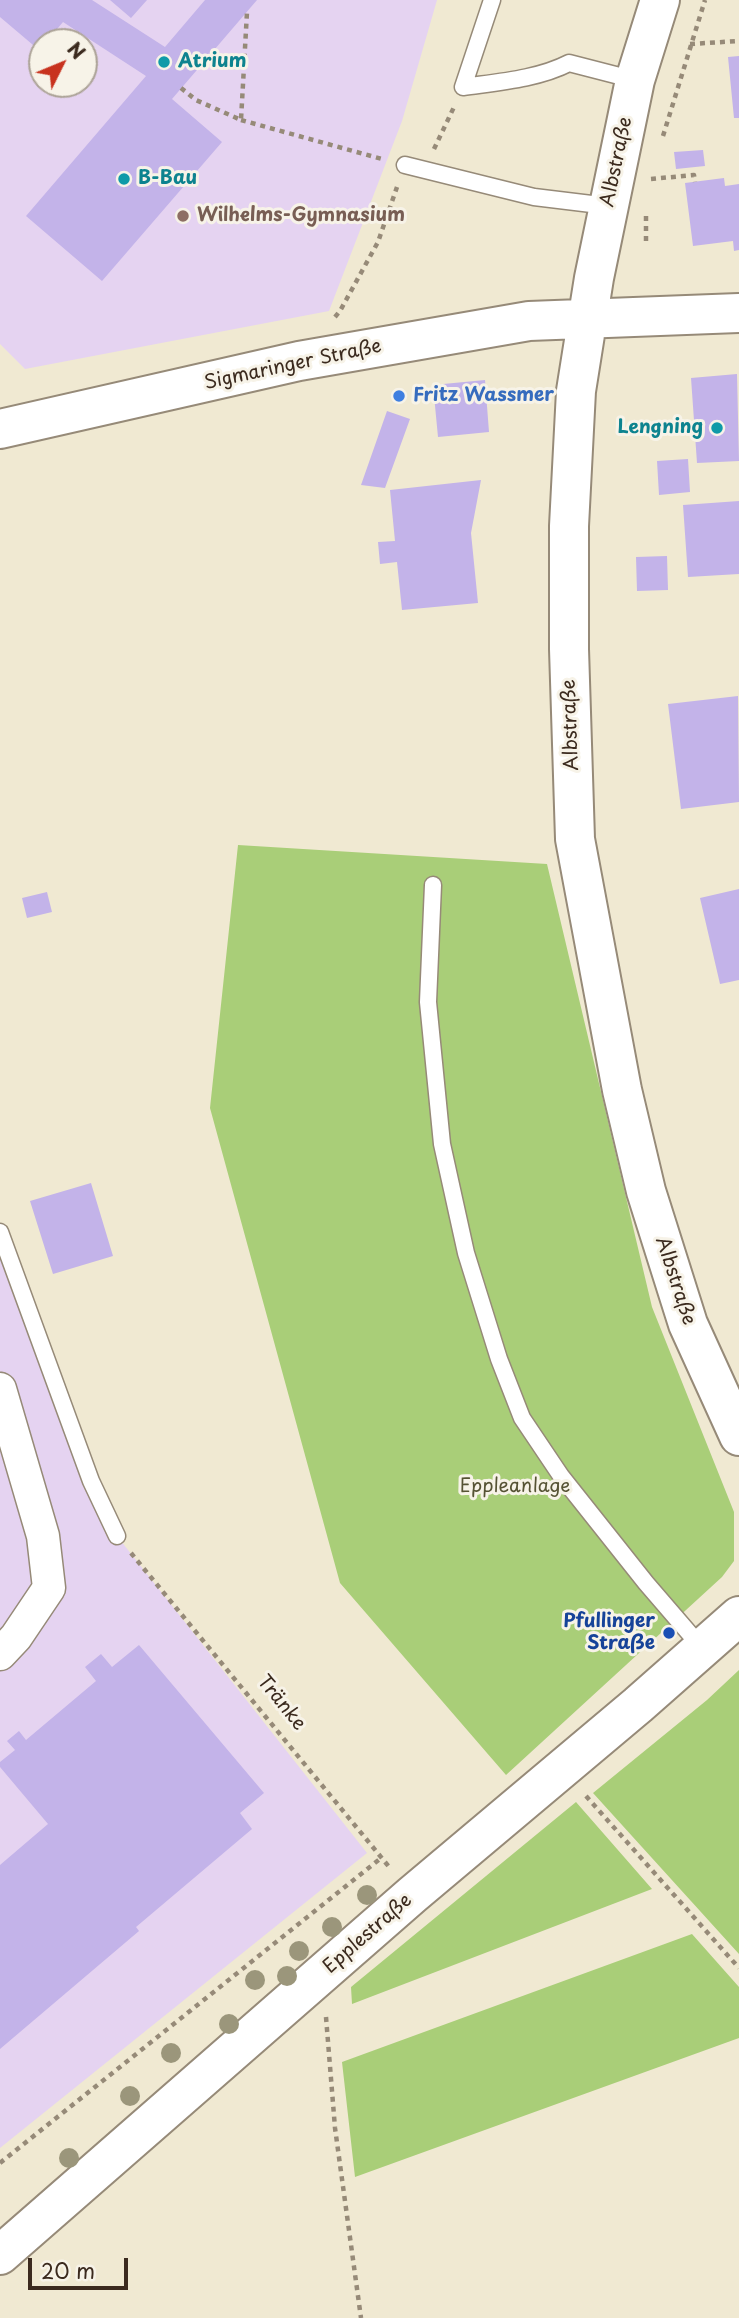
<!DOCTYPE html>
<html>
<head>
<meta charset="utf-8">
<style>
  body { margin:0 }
  #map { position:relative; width:739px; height:2318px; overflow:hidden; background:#f0e9d2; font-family:"Playpen Sans",sans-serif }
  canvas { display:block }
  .north { position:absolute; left:28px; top:28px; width:70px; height:70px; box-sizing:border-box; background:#f7f3e8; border:2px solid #aca397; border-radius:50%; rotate:47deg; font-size:19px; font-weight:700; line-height:28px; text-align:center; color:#3b2a1e }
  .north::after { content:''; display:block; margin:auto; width:24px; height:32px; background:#c8321e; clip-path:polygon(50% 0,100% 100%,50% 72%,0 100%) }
  .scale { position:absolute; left:28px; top:2258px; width:100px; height:32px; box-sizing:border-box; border:4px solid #3b2a1e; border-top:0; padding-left:9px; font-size:21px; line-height:24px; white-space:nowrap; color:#3b2a1e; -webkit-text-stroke:5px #f7f3e8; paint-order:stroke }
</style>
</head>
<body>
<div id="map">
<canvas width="739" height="2318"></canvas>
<div class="north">N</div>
<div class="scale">20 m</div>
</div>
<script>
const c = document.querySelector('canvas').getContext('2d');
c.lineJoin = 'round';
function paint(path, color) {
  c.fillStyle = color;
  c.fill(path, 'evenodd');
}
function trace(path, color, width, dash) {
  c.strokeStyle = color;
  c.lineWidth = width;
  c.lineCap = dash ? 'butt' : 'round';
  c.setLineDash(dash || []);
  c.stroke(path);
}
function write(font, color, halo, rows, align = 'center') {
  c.font = font + ' "Playpen Sans",sans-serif';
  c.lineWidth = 6;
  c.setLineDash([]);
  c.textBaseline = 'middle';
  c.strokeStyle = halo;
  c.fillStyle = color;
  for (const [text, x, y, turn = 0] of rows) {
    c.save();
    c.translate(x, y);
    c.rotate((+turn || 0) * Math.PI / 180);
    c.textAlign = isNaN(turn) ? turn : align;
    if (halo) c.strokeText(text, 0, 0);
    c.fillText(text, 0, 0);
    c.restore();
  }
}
const built = new Path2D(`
  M 0,0 L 437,0 L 402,121 L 329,311 L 25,369 L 0,344 ZM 42,42 L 84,42 L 84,84 L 42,84 Z
  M 0,1232 L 117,1536 L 367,1853 L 0,2148 Z`);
const green = new Path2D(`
  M 238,845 L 547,864 L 652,1307 L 734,1512 L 734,1561 L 722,1577 L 506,1775 L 340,1583 L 210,1108 Z
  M 739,1670 L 739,1954 L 593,1793 L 707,1700 Z
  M 576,1802 L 652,1889 L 352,2004 L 351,1987 Z
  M 692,1934 L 739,1987 L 739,2038 L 355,2177 L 342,2062 Z`);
const building = new Path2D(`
  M 0,0 L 92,0 L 165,47 L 205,0 L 257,0 L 172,99 L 222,142 L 102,281 L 26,216 L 146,76 L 63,22 L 46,42 L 42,42 L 42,47 L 39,50 L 0,17 Z
  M 110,0 L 147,0 L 131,18 Z
  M 739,56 L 739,118 L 734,118 L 728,57 Z
  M 703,150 L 705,166 L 676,169 L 674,152 Z
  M 724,178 L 725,186 L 739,184 L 739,250 L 734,251 L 733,241 L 693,246 L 685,183 Z
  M 737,374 L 739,461 L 697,463 L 691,378 Z
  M 485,380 L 489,432 L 438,437 L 433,385 Z
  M 387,411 L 410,419 L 385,488 L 361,485 Z
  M 688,459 L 690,492 L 659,495 L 657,461 Z
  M 481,480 L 471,533 L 478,603 L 402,610 L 397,562 L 380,564 L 378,542 L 395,541 L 390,490 Z
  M 739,501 L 739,574 L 688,577 L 683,505 Z
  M 667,556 L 668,590 L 637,591 L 636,557 Z
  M 738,696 L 739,802 L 681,809 L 668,704 Z
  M 739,889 L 739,980 L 720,984 L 700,898 Z
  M 47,892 L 52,912 L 27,918 L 22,898 Z
  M 91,1183 L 113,1256 L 53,1274 L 30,1201 Z
  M 139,1645 L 264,1793 L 240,1813 L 252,1829 L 136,1927 L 139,1931 L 0,2049 L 0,1865 L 48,1824 L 0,1767 L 0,1762 L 15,1750 L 7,1741 L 19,1731 L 26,1740 L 96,1681 L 85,1667 L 101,1654 L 112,1667 Z`);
const path = new Path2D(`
  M 690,44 L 739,41
  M 181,88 L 196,100 L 241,120 L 247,12
  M 241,120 L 382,159
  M 663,136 L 705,0
  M 434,149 L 454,107
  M 651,179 L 694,175 L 695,182
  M 646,216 L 646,243
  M 335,317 L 340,311 L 378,242 L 397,187
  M 131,1553 L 390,1868
  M 586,1796 L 739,1968
  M 326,2017 L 335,2128 L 361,2318
  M 0,2163 L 381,1858`);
const service = new Path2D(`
  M 492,0 L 463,87 C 498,82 538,79 569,63 L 635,80
  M 405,165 L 534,197 L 608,206
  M 433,885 L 428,1002 L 442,1144 L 466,1253 L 499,1359 L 522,1418 L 561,1476 L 646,1583 L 702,1648
  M 0,1232 L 91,1481 L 117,1536`);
const minor = new Path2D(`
  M 0,1389 L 43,1536 L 49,1588 L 16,1637 L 0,1654`);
const tertiary = new Path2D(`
  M 660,0 L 635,80 L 594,278 L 576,391 L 569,526 L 569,649 L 575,839 L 622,1090 L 646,1191 L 688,1324 L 739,1436
  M 0,429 L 299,361 L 529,321 L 739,313
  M 0,2255 L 412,1895 L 638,1705 L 739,1616`);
const trees = [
  [367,1895],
  [332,1927],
  [299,1951],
  [287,1976],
  [255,1980],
  [229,2024],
  [171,2053],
  [130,2096],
  [69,2158]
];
const markers = [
  [164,62,7,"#0f9aa8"],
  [124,179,7,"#0f9aa8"],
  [183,216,7,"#8d6e63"],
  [399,396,7,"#3f7fe0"],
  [717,428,7,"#0f9aa8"],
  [669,1633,7,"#1a4fb4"]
];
const cultureNames = [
  ["Atrium",178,62],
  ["B-Bau",138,179],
  ["Lengning",703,428,"right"]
];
const streetNames = [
  ["Albstraße",617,162,-78],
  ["Sigmaringer Straße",293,365,-12],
  ["Albstraße",571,725,-92],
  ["Albstraße",675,1281,72],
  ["Tränke",281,1703,51],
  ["Epplestraße",368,1934,-41]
];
const educationNames = [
  ["Wilhelms-Gymnasium",197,216]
];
const shopNames = [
  ["Fritz Wassmer",413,396]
];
const parkNames = [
  ["Eppleanlage",515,1487]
];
const transitNames = [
  ["Pfullinger",655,1622],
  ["Straße",655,1644]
];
paint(built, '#e5d3f1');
paint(green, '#a9ce78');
paint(building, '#c3b3e9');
trace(service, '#968a78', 19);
trace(minor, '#968a78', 35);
trace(tertiary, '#968a78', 42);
trace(path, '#968a78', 4.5, [5, 5]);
trace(service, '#fff', 16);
trace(minor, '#fff', 32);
trace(tertiary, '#fff', 38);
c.fillStyle = '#9b967b';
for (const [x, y] of trees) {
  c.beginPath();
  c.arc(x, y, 10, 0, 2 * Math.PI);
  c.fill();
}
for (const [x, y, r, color] of markers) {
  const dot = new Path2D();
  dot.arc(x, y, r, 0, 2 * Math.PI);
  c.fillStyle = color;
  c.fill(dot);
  trace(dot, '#f7f3e8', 2.5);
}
write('bold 19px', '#0d838f', '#f7f3e8', cultureNames, 'left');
write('19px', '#3b2a1e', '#f7f3e8', streetNames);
write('bold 19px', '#785e54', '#f7f3e8', educationNames, 'left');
write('bold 19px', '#366cbe', '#f7f3e8', shopNames, 'left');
write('19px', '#565334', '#f7f3e8', parkNames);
write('bold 19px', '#164399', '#f7f3e8', transitNames, 'right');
</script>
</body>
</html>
